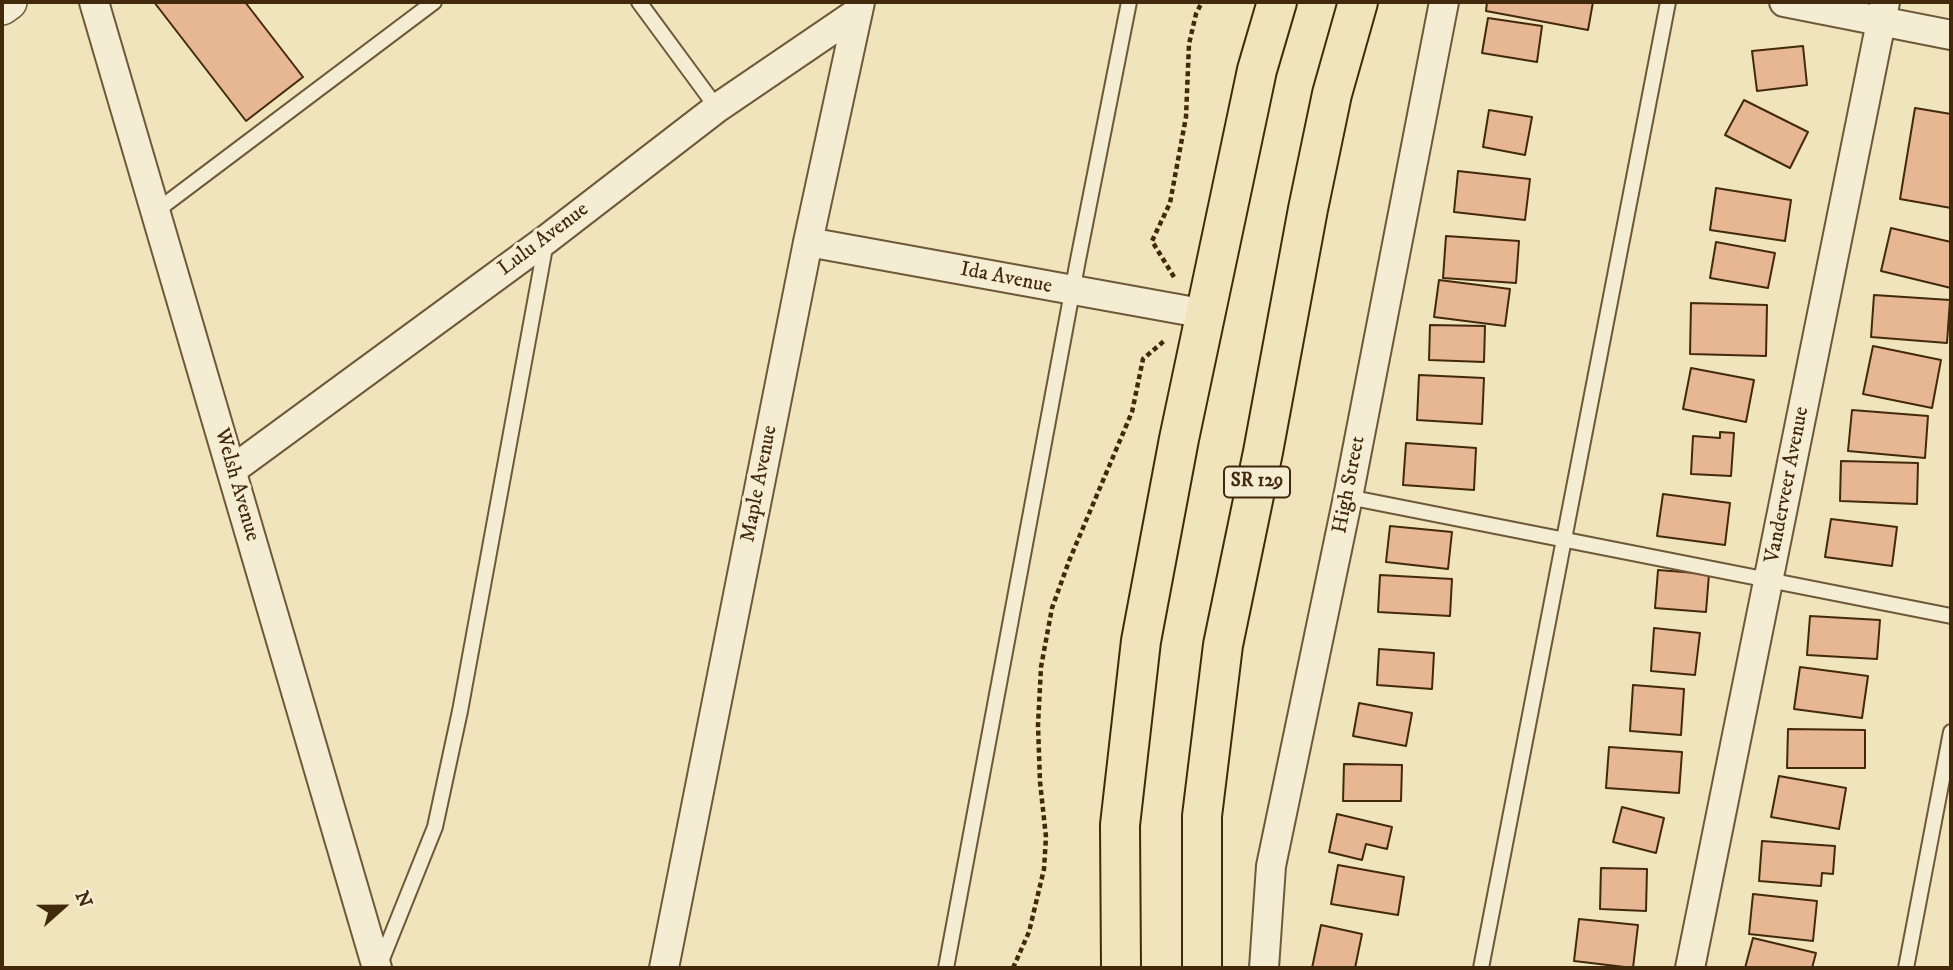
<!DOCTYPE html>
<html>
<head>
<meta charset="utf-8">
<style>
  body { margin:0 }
  #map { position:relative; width:1953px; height:970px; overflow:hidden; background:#efe4bc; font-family:"IM FELL DW Pica",serif }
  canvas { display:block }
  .frame { position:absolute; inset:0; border:4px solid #43290c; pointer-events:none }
  .north { position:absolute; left:28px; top:872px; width:70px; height:70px; -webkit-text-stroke:5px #f5edd3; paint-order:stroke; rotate:69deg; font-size:19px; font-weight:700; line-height:28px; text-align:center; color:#43290c }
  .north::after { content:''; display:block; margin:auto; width:24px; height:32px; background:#43290c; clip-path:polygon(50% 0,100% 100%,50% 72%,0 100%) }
</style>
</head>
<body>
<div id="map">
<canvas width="1953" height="970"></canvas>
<div class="frame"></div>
<div class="north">N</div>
</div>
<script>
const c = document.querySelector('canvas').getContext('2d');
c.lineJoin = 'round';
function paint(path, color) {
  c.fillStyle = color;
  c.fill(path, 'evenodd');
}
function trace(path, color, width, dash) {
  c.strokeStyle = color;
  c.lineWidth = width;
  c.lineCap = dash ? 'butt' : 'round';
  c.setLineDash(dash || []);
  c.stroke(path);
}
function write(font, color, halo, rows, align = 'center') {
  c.font = font + ' "IM FELL DW Pica",serif';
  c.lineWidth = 7;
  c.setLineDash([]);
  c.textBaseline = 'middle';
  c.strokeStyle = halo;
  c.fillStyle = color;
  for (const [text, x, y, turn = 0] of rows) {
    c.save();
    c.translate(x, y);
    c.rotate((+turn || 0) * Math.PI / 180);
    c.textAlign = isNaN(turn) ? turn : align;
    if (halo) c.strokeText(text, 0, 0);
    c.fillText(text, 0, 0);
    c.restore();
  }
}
const building = new Path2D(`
  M 154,2 L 245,2 L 303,77 L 246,121 Z
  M 1487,2 L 1593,2 L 1588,30 L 1486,11 Z
  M 1488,18 L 1542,26 L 1537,62 L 1482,53 Z
  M 1803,46 L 1807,85 L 1757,91 L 1752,51 Z
  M 1744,100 L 1808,132 L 1790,168 L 1725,135 Z
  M 1915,108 L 1951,114 L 1951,208 L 1900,199 Z
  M 1489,110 L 1532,117 L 1525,155 L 1483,147 Z
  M 1458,171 L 1530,179 L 1525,220 L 1454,212 Z
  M 1716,188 L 1791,200 L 1785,241 L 1710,230 Z
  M 1891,228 L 1951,242 L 1951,288 L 1881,271 Z
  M 1446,236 L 1519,241 L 1516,283 L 1443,278 Z
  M 1716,242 L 1775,253 L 1768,288 L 1710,278 Z
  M 1439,280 L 1510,289 L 1505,326 L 1434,317 Z
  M 1874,295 L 1950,300 L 1947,343 L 1871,337 Z
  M 1691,303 L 1767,305 L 1766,356 L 1690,354 Z
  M 1430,325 L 1485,326 L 1484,362 L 1429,360 Z
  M 1873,346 L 1941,360 L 1932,408 L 1863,394 Z
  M 1691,368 L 1754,380 L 1746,422 L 1683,409 Z
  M 1419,375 L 1484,378 L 1482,424 L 1417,420 Z
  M 1852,410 L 1928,416 L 1925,458 L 1848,451 Z
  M 1720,432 L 1734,433 L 1731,476 L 1691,474 L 1693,436 L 1720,438 Z
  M 1406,443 L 1476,448 L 1474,490 L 1403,485 Z
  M 1841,461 L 1918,463 L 1917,504 L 1840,501 Z
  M 1663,494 L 1730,503 L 1725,545 L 1657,536 Z
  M 1831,519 L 1897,527 L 1892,566 L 1825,557 Z
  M 1390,526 L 1452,532 L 1448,569 L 1386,562 Z
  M 1658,570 L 1709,574 L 1706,612 L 1655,608 Z
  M 1380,575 L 1452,579 L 1450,616 L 1378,612 Z
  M 1810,616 L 1880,620 L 1877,659 L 1807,655 Z
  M 1654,628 L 1700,633 L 1695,675 L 1651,671 Z
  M 1379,649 L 1434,653 L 1432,689 L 1377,685 Z
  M 1800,667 L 1868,676 L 1862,718 L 1794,709 Z
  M 1633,685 L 1684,689 L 1681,735 L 1630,731 Z
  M 1359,703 L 1412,713 L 1406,746 L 1353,736 Z
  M 1788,729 L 1865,730 L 1865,768 L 1787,768 Z
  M 1609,747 L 1682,752 L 1679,793 L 1606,788 Z
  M 1344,764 L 1402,765 L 1401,801 L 1343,801 Z
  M 1779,776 L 1846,788 L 1839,829 L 1771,817 Z
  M 1622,807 L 1664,818 L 1656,853 L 1613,842 Z
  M 1337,814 L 1392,827 L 1387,849 L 1366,844 L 1362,860 L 1329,852 Z
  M 1762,841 L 1835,846 L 1833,874 L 1822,873 L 1821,886 L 1759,881 Z
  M 1338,865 L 1404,877 L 1398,915 L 1331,904 Z
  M 1601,868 L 1647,869 L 1646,911 L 1600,909 Z
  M 1753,894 L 1817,901 L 1813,941 L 1749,934 Z
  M 1579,919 L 1638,925 L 1633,968 L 1574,961 Z
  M 1321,925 L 1362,934 L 1355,968 L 1312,968 Z
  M 1753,938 L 1816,953 L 1812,968 L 1745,968 Z`);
const path = new Path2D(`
  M 1174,277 L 1152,241 L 1170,203 L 1186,117 L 1189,44 L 1196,14 L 1202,2
  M 1013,968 L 1029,932 L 1044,869 L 1046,837 L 1040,782 L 1038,725 L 1041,667 L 1052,608 L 1069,561 L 1132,412 L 1143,359 L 1164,341`);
const service = new Path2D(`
  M 639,2 L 717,108
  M 155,212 L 434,2
  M 1348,497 L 1951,616
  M 380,964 L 435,827 L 460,711 L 546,242
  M 946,968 L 1078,260 L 1129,2
  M 1481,968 L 1668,2
  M 1906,968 L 1951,732`);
const minor = new Path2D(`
  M 94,2 L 377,968
  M 1784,2 L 1951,35
  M 808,242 L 1206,314
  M 232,470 L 547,239 L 717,108 L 858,12
  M 664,968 L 808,242 L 860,2
  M 1264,968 L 1271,866 L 1348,497 L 1444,2
  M 1690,968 L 1885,2`);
const tertiary = new Path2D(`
  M 2,7 L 9,2`);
const trunk = new Path2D(`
  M 1121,968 L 1120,825 L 1141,641 L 1179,439 L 1257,70 L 1277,2
  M 1202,968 L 1202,816 L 1223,645 L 1263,452 L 1308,209 L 1332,94 L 1358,2`);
const shields = [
  [1257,482,66]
];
const shieldNames = [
  ["SR 129",1257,482]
];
const streetNames = [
  ["Lulu Avenue",544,240,-37],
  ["Ida Avenue",1006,279,11],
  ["Maple Avenue",760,484,-79],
  ["Welsh Avenue",236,485,74],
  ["High Street",1350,485,-79],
  ["Vanderveer Avenue",1788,485,-79]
];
paint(building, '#e7b692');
trace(building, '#43290c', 2);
trace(service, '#6e5838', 18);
trace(minor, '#6e5838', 32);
trace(tertiary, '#6e5838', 38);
trace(trunk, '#43290c', 42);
trace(path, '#43290c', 4.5, [5, 3.5]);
trace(service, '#f5edd3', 14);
trace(minor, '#f5edd3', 28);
trace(tertiary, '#f5edd3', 35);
trace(trunk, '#efe4bc', 38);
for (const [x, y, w] of shields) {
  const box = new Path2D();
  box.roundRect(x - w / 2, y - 15.5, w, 31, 5);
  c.fillStyle = '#f5edd3';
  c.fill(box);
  trace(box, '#43290c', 2);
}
write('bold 19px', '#43290c', null, shieldNames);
write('21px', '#43290c', '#f5edd3', streetNames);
</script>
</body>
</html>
